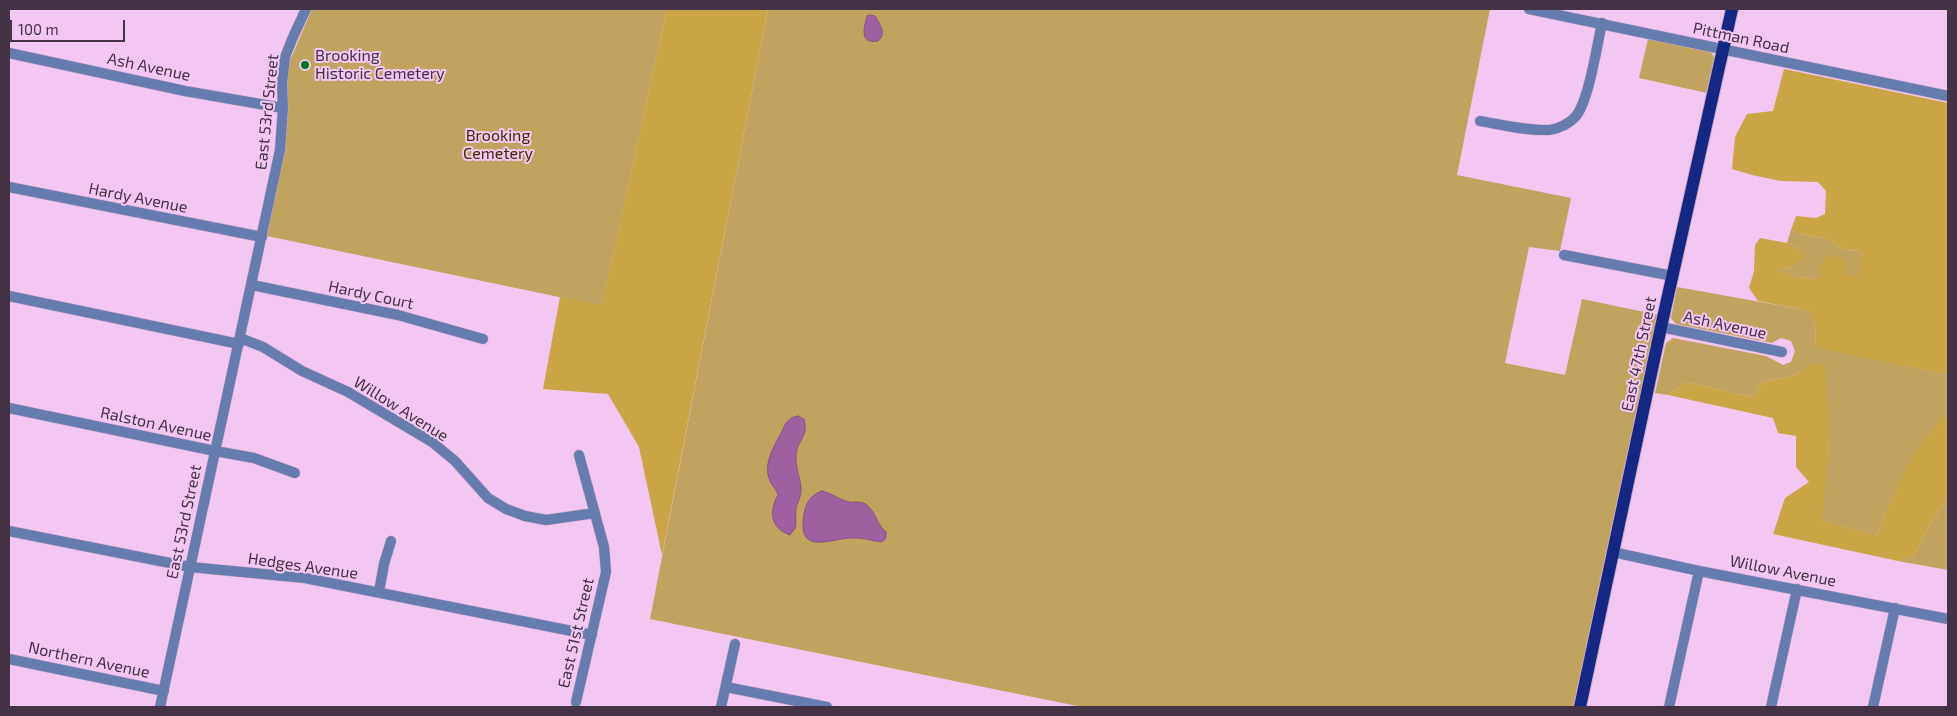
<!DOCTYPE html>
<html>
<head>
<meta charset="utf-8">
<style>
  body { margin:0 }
  #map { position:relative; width:1957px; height:716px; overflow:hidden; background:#f2c7f1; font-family:"Exo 2",sans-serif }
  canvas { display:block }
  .frame { position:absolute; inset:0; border:10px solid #434; pointer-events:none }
  .scale { position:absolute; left:10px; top:20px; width:115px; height:22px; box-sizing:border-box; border:2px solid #434; border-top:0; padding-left:6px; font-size:15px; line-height:18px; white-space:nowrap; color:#434; -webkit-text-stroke:4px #f2c7f1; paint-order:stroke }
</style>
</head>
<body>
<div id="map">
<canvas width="1957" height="716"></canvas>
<div class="frame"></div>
<div class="scale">100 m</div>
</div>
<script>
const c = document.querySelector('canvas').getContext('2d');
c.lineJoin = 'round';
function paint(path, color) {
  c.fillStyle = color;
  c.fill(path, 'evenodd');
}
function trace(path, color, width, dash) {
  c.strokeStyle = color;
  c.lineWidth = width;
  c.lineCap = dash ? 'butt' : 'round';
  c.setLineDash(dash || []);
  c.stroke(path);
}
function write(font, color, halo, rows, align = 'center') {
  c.font = font + ' "Exo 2",sans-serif';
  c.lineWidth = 4;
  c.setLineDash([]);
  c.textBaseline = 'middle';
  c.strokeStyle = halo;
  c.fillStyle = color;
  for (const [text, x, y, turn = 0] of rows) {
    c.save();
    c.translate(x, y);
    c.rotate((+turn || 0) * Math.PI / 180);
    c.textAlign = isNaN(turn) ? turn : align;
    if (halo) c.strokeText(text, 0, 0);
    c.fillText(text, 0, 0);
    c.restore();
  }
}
const green = new Path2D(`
  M 312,9 L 667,9 L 602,306 L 267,236 L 286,137 L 287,79 L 289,63 Z
  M 768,9 L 1490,9 L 1457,175 L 1571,198 L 1560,251 L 1529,247 L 1505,363 L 1565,375 L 1582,299 L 1659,315 L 1574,707 L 1082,707 L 650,619 Z
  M 1648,39 L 1711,52 L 1715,59 L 1707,93 L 1639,78 Z
  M 1791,230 L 1804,235 L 1825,238 L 1844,250 L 1863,251 L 1859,276 L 1820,279 L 1796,277 L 1775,270 L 1792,267 L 1800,249 L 1787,243 Z
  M 1677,287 L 1811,311 L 1816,326 L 1815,346 L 1948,375 L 1948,414 C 1912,445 1895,492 1877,535 L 1821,521 L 1829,443 L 1812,364 L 1796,375 L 1762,382 L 1753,397 L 1686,382 L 1668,395 L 1655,393 L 1666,343 L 1673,338 L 1766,356 L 1783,365 L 1791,362 L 1795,351 L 1791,341 L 1781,338 L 1772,343 L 1676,324 L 1671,318 Z
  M 1948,498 L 1948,570 L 1898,561 L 1914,555 L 1929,526 Z`);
const forest = new Path2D(`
  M 667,9 L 768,9 L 662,555 L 639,447 L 608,394 L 543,389 L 560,297 L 602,305 Z
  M 1784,69 L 1948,103 L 1948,375 L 1815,347 L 1816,326 L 1810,311 L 1758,301 L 1749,288 L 1754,271 L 1755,245 L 1760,238 L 1787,243 L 1800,249 L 1805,259 L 1792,267 L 1776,270 L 1796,277 L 1820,279 L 1821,265 L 1828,255 L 1844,259 L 1847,276 L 1858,276 L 1863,251 L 1844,250 L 1825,238 L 1804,235 L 1791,230 L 1796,216 L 1816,218 L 1825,214 L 1826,191 L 1818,182 L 1781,181 L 1752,175 L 1732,169 L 1735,137 L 1747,114 L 1773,111 Z
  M 1812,363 L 1825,366 L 1829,443 L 1822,521 L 1877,535 C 1895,492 1911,445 1948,414 L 1948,498 L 1929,526 L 1914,555 L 1898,561 L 1773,534 L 1785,498 L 1809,482 L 1796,467 L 1796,436 L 1778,433 L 1773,418 L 1668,395 L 1686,382 L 1753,397 L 1762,382 L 1796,375 Z`);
const water = new Path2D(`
  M 870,15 L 875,16 C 880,25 887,33 878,41 C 859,44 864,28 867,16 Z
  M 798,416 L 804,419 C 809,437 797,440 796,455 C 795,468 801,479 801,490 C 801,498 797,502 796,509 C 795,515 797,523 795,529 C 794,529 790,535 790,535 C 770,528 769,511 778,495 C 776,488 772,486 770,481 C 761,461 779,440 786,423 L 791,418 Z
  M 822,491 C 832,493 839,500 849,502 C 855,503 862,500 868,506 C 876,513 877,525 886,532 L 886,538 L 882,542 C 872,541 862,537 851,538 C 828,539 797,556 804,514 C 806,502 811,495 822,491 Z`);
const minor = new Path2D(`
  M 1529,9 L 1948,96
  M 9,53 L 185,91 L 283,108
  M 1480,121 C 1503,125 1527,131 1549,130 C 1559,129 1570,123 1576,116 C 1589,100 1597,45 1602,23
  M 9,187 L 262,237
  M 1564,255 L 1673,276
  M 252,285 L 398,315 L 483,339
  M 9,296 L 239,344
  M 1661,327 L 1782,352
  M 240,338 L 263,347 L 302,371 L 348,392 L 432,442 L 455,461 L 488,498 L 506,509 L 525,516 L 546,520 L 595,513
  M 9,408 L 215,451 L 254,458 L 295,473
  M 9,531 L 190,567 L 305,578 L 592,635
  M 1613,552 L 1699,571 L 1948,619
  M 379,592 L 384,564 L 391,541
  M 9,659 L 164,691
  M 726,687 L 827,707
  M 576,702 L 606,572 L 604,547 L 579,455
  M 160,707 L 280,150 L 283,108 L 282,83 L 285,57 L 293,37 L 306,9
  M 721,707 L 735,644
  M 1669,707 L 1699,571
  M 1771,707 L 1797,589
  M 1873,707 L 1895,608`);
const major = new Path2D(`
  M 1580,707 L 1661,327 L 1732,9`);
const markers = [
  [305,65,5,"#047428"]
];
const streetNames = [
  ["Pittman Road",1741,38,12],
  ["Ash Avenue",149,67,12],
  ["East 53rd Street",267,112,-84],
  ["Hardy Avenue",138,198,11],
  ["Hardy Court",371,295,12],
  ["Ash Avenue",1725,325,12],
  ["East 47th Street",1639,354,-78],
  ["Willow Avenue",401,409,32],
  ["Ralston Avenue",156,424,12],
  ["East 53rd Street",184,522,-78],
  ["Hedges Avenue",303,566,8],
  ["Willow Avenue",1783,571,11],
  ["East 51st Street",576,633,-77],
  ["Northern Avenue",89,660,12]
];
const poiNames = [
  ["Brooking",315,56],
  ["Historic Cemetery",315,74]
];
const parkNames = [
  ["Brooking",498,136],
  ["Cemetery",498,154]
];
paint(green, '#c1a360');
paint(forest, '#caa445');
paint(water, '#a05fa0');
trace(water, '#845284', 1);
trace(minor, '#cca6cb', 11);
trace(major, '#cca6cb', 14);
trace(minor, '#677cae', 10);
trace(major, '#132783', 12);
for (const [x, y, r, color] of markers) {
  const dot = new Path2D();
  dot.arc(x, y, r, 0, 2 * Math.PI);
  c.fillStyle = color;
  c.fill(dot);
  trace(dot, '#f2c7f1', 2);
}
write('16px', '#434', '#f2c7f1', streetNames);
write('16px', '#434', '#f2c7f1', poiNames, 'left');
write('16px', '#3e2e04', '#f2c7f1', parkNames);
</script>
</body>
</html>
